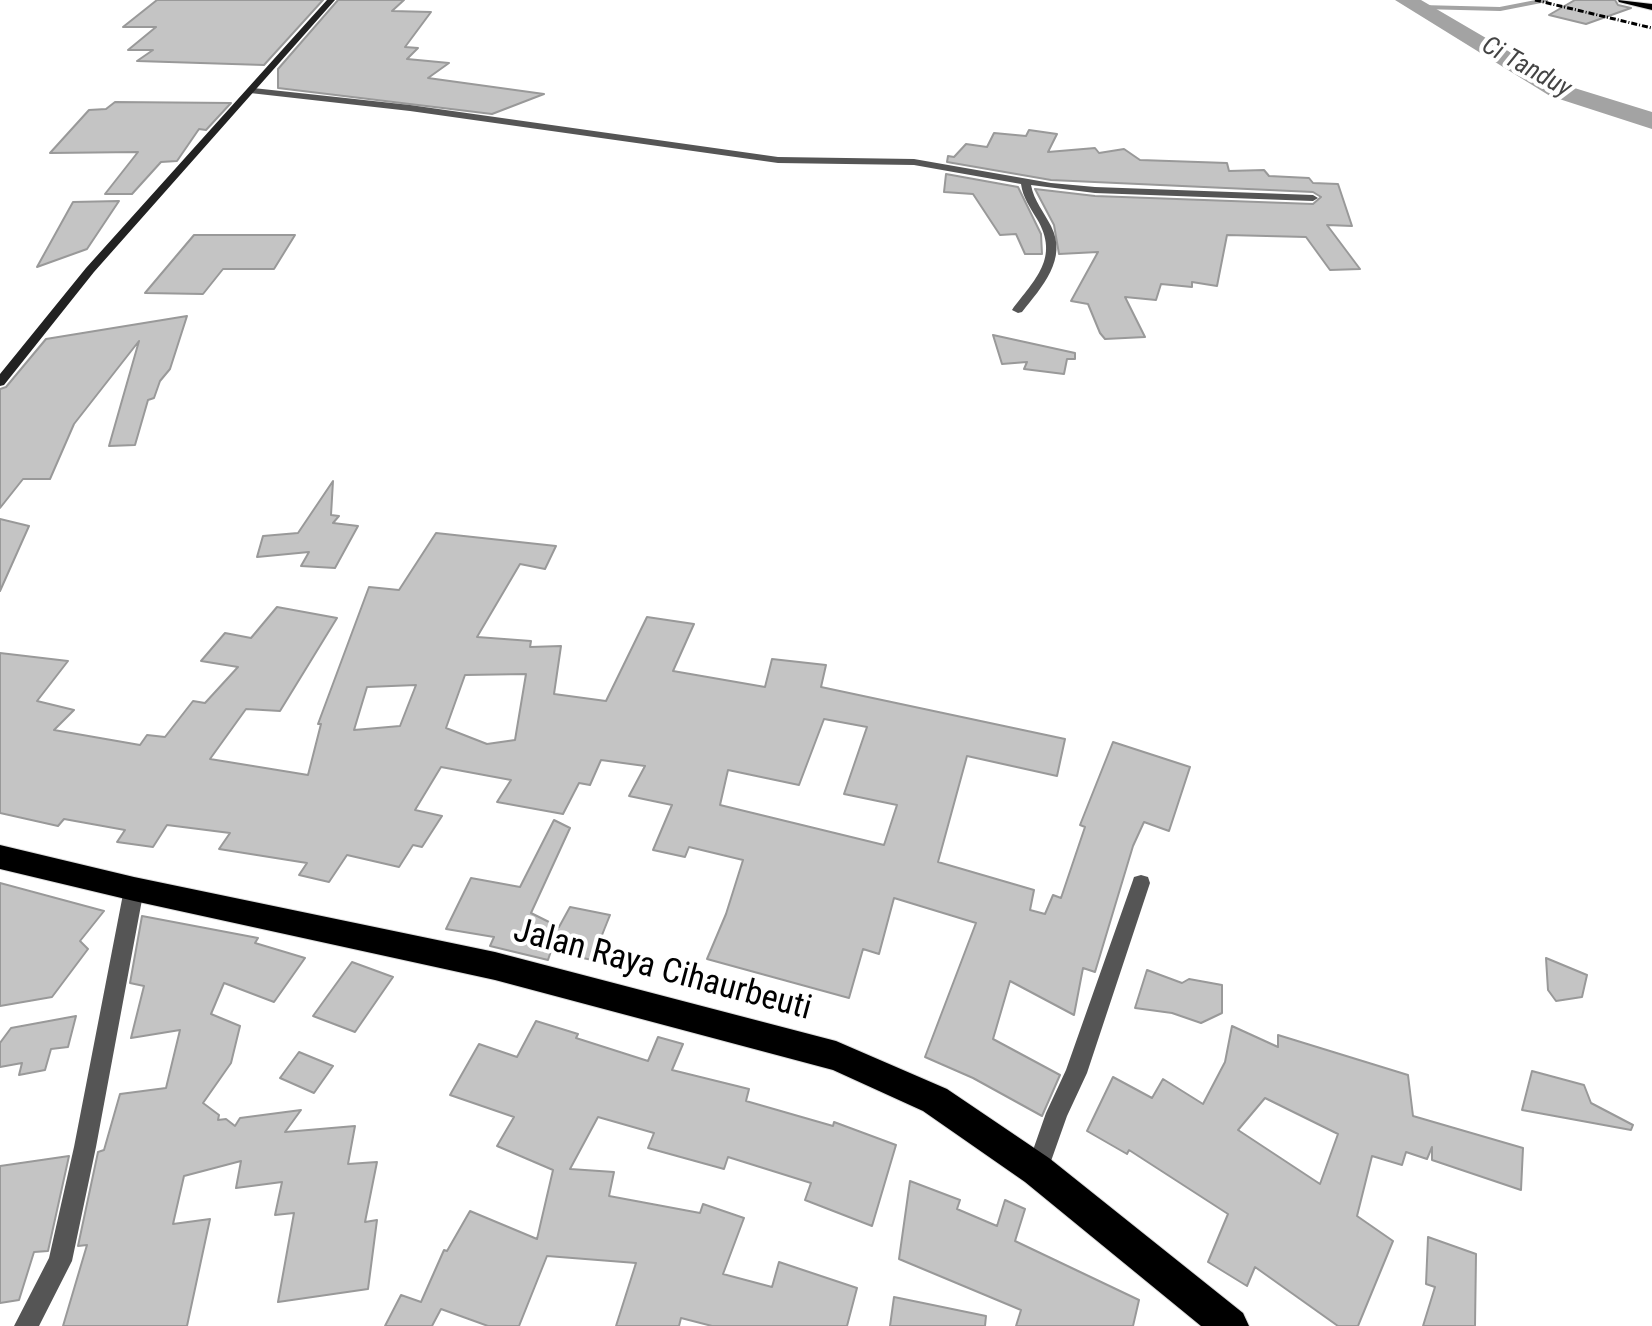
<!DOCTYPE html>
<html>
<head>
<meta charset="utf-8">
<style>
  body { margin:0 }
  canvas { display:block; background:#fff }
</style>
</head>
<body>
<canvas width="1652" height="1326"></canvas>
<script>
const c = document.querySelector('canvas').getContext('2d');
c.lineJoin = 'round';
function trace(path, color, width, dash) {
  c.strokeStyle = color;
  c.lineWidth = width;
  c.lineCap = dash ? 'butt' : 'round';
  c.setLineDash(dash || []);
  c.stroke(path);
}
function paint(path, color) {
  c.fillStyle = color;
  c.fill(path, 'evenodd');
}
function write(font, color, halo, rows, align = 'center') {
  c.font = font + ' "Roboto Condensed",sans-serif';
  c.lineWidth = 8;
  c.setLineDash([]);
  c.textBaseline = 'middle';
  c.strokeStyle = halo;
  c.fillStyle = color;
  for (const [text, x, y, turn = 0] of rows) {
    c.save();
    c.translate(x, y);
    c.rotate((+turn || 0) * Math.PI / 180);
    c.textAlign = isNaN(turn) ? turn : align;
    if (halo) c.strokeText(text, 0, 0);
    c.fillText(text, 0, 0);
    c.restore();
  }
}
const stream = new Path2D(`
  M 1421,7 L 1500,9 L 1546,0`);
const river = new Path2D(`
  M 1395,0 L 1421,0 L 1568,86 L 1652,112 L 1652,129 L 1550,96 Z`);
const building = new Path2D(`
  M 157,0 L 323,0 L 264,65 L 137,61 L 153,50 L 128,50 L 156,27 L 123,27 Z
  M 338,0 L 404,0 L 392,11 L 431,12 L 405,47 L 418,48 L 407,59 L 449,63 L 428,78 L 544,94 L 492,114 L 278,88 L 278,69 Z
  M 1575,0 L 1615,0 L 1618,5 L 1631,8 L 1586,24 L 1549,15 Z
  M 115,102 L 231,103 L 206,130 L 199,129 L 177,161 L 161,162 L 132,194 L 105,194 L 138,152 L 50,153 L 89,110 L 106,109 Z
  M 1029,130 L 1057,134 L 1048,152 L 1095,148 L 1099,153 L 1124,149 L 1140,160 L 1227,163 L 1229,171 L 1264,170 L 1269,176 L 1309,178 L 1313,183 L 1338,184 L 1352,226 L 1327,225 L 1360,269 L 1330,270 L 1306,237 L 1227,235 L 1217,286 L 1192,282 L 1192,287 L 1161,284 L 1156,300 L 1125,297 L 1145,337 L 1105,339 L 1100,333 L 1088,304 L 1071,301 L 1098,252 L 1059,254 L 1054,225 L 1035,189 L 1095,196 L 1313,204 L 1321,197 L 1313,192 L 1051,180 L 947,162 L 948,156 L 954,157 L 966,144 L 987,147 L 994,133 L 1026,136 Z
  M 946,174 L 1018,187 L 1041,234 L 1042,254 L 1025,254 L 1016,234 L 1000,235 L 973,194 L 944,192 Z
  M 119,201 L 87,249 L 37,267 L 73,202 Z
  M 194,235 L 295,235 L 274,269 L 223,269 L 203,294 L 145,293 Z
  M 187,316 L 170,369 L 160,381 L 154,398 L 148,400 L 135,445 L 109,446 L 139,341 L 74,424 L 50,479 L 23,479 L 0,508 L 0,389 L 6,387 L 46,339 Z
  M 993,335 L 1075,353 L 1075,359 L 1067,359 L 1064,374 L 1024,369 L 1027,362 L 1002,364 Z
  M 333,481 L 331,515 L 339,516 L 333,523 L 358,526 L 335,568 L 301,566 L 309,552 L 257,557 L 263,536 L 298,533 Z
  M 0,519 L 29,526 L 0,591 Z
  M 436,533 L 556,546 L 545,569 L 520,564 L 477,637 L 531,641 L 530,647 L 561,646 L 554,694 L 606,701 L 647,617 L 694,624 L 673,671 L 765,687 L 772,659 L 826,665 L 821,687 L 1065,739 L 1057,776 L 967,756 L 938,862 L 1034,890 L 1030,910 L 1045,914 L 1053,895 L 1061,898 L 1085,827 L 1080,825 L 1113,742 L 1190,767 L 1169,831 L 1144,822 L 1133,846 L 1095,972 L 1083,968 L 1074,1015 L 1010,981 L 993,1039 L 1060,1075 L 1042,1116 L 973,1078 L 925,1057 L 976,923 L 894,898 L 879,954 L 863,949 L 849,998 L 707,959 L 726,914 L 743,860 L 689,847 L 685,857 L 653,850 L 672,805 L 629,796 L 645,766 L 601,760 L 590,785 L 579,783 L 563,814 L 497,802 L 511,780 L 441,767 L 415,810 L 442,816 L 422,847 L 413,845 L 399,867 L 347,855 L 329,882 L 299,875 L 307,863 L 219,849 L 230,833 L 167,825 L 153,847 L 117,842 L 125,830 L 64,819 L 58,826 L 0,813 L 0,653 L 68,661 L 37,701 L 74,710 L 54,730 L 140,745 L 147,735 L 165,737 L 193,701 L 205,703 L 238,667 L 201,661 L 225,633 L 251,638 L 277,607 L 337,618 L 280,711 L 246,709 L 210,759 L 308,775 L 321,724 L 318,724 L 369,587 L 399,590 ZM 526,674 L 515,740 L 487,744 L 446,728 L 465,675 ZM 416,685 L 400,726 L 354,730 L 367,687 ZM 824,719 L 867,727 L 844,794 L 897,805 L 884,845 L 720,805 L 728,770 L 799,785 Z
  M 554,820 L 570,828 L 531,913 L 559,927 L 570,907 L 610,915 L 592,960 L 551,951 L 548,960 L 490,946 L 494,937 L 446,929 L 471,878 L 520,887 Z
  M 0,883 L 104,911 L 80,941 L 88,949 L 52,997 L 0,1006 Z
  M 142,916 L 258,938 L 255,943 L 305,958 L 274,1002 L 224,983 L 211,1014 L 240,1026 L 231,1063 L 203,1103 L 219,1115 L 218,1120 L 226,1119 L 235,1126 L 240,1118 L 301,1110 L 285,1132 L 355,1126 L 348,1164 L 377,1162 L 365,1222 L 377,1220 L 368,1289 L 278,1302 L 294,1213 L 275,1215 L 282,1182 L 236,1188 L 241,1161 L 184,1176 L 173,1224 L 210,1219 L 187,1326 L 63,1326 L 87,1245 L 78,1246 L 98,1152 L 104,1150 L 120,1094 L 166,1088 L 180,1030 L 131,1038 L 144,986 L 130,983 Z
  M 1546,958 L 1587,975 L 1582,997 L 1556,1001 L 1548,990 Z
  M 352,962 L 393,977 L 355,1032 L 313,1016 Z
  M 1147,970 L 1182,983 L 1189,979 L 1222,985 L 1222,1013 L 1201,1023 L 1172,1013 L 1135,1008 Z
  M 76,1016 L 68,1047 L 51,1049 L 45,1070 L 19,1075 L 22,1063 L 0,1067 L 0,1043 L 11,1028 Z
  M 536,1021 L 578,1034 L 576,1038 L 648,1061 L 658,1037 L 683,1044 L 672,1070 L 749,1089 L 746,1101 L 833,1126 L 834,1122 L 896,1145 L 872,1226 L 805,1200 L 811,1183 L 728,1157 L 724,1169 L 648,1148 L 654,1133 L 598,1117 L 570,1169 L 614,1172 L 609,1196 L 700,1213 L 703,1204 L 744,1218 L 723,1274 L 772,1287 L 779,1262 L 857,1288 L 847,1326 L 712,1326 L 681,1318 L 679,1326 L 616,1326 L 636,1263 L 547,1256 L 519,1326 L 488,1326 L 441,1309 L 432,1326 L 385,1326 L 401,1295 L 421,1302 L 444,1250 L 447,1251 L 470,1211 L 537,1239 L 553,1170 L 497,1146 L 514,1117 L 450,1095 L 479,1044 L 517,1057 Z
  M 1232,1026 L 1278,1047 L 1278,1035 L 1408,1075 L 1413,1116 L 1523,1148 L 1521,1190 L 1432,1160 L 1432,1147 L 1427,1159 L 1406,1152 L 1402,1165 L 1372,1156 L 1357,1216 L 1393,1241 L 1358,1326 L 1338,1326 L 1255,1267 L 1247,1286 L 1208,1262 L 1228,1214 L 1129,1150 L 1127,1154 L 1087,1131 L 1113,1077 L 1152,1098 L 1163,1079 L 1203,1104 L 1225,1062 ZM 1265,1098 L 1338,1134 L 1320,1184 L 1238,1130 Z
  M 299,1052 L 333,1066 L 314,1093 L 280,1078 Z
  M 1532,1071 L 1584,1085 L 1591,1103 L 1633,1125 L 1631,1130 L 1522,1110 Z
  M 69,1156 L 48,1251 L 34,1252 L 19,1300 L 0,1303 L 0,1166 Z
  M 910,1181 L 960,1200 L 957,1209 L 997,1226 L 1005,1200 L 1025,1209 L 1015,1241 L 1139,1300 L 1133,1326 L 1016,1326 L 1021,1310 L 899,1259 Z
  M 1428,1237 L 1476,1254 L 1475,1326 L 1423,1326 L 1435,1287 L 1426,1284 Z
  M 894,1297 L 986,1316 L 985,1326 L 890,1326 Z`);
const street = new Path2D(`
  M 253,88 L 410,105 L 778,157 L 914,159 L 1051,183 L 1095,187 L 1313,195 L 1318,198 L 1313,201 L 1095,193 L 1031,185 C 1034,201 1044,212 1051,226 C 1068,259 1042,287 1022,312 L 1018,313 L 1012,310 C 1035,279 1060,258 1037,219 C 1030,207 1023,198 1021,184 L 914,165 L 778,163 L 410,111 L 250,93 L 249,91 Z
  M 1141,875 L 1148,877 L 1150,883 L 1087,1073 L 1067,1116 L 1045,1178 L 1037,1181 L 1029,1178 L 1026,1170 L 1046,1113 L 1066,1070 L 1132,883 L 1134,877 Z
  M 134,881 L 141,883 L 144,889 L 96,1147 L 72,1261 L 39,1326 L 14,1326 L 49,1258 L 74,1147 L 124,889 L 127,883 Z`);
const secondary = new Path2D(`
  M 327,0 L 335,0 L 94,272 L 4,385 L 0,386 L 0,374 L 86,268 Z`);
const highway = new Path2D(`
  M 1618,0 L 1652,4 L 1652,10 L 1619,2 Z
  M 0,845 L 134,877 L 495,952 L 836,1041 L 947,1089 L 1049,1158 L 1243,1313 L 1249,1326 L 1201,1326 L 1025,1182 L 923,1111 L 833,1070 L 495,980 L 134,901 L 0,869 Z`);
const rail = new Path2D(`
  M 1535,0 L 1652,28`);
const farWaternames = [
  ["Ci Tanduy",1526,68,29]
];
const nearStreetnames = [
  ["Jalan Raya Cihaurbeuti",662,971,15]
];
trace(stream, '#a3a3a3', 4);
paint(river, '#a3a3a3');
paint(building, '#c4c4c4');
trace(building, '#999', 2);
trace(highway, '#dbdbdb', 2);
paint(street, '#555');
paint(secondary, '#222');
paint(highway, '#000');
trace(rail, '#000', 3, [6, 2, 1, 2]);
write('italic 26px', '#444', '#fff', farWaternames);
write('34px', '#000', '#fff', nearStreetnames);
</script>
</body>
</html>
